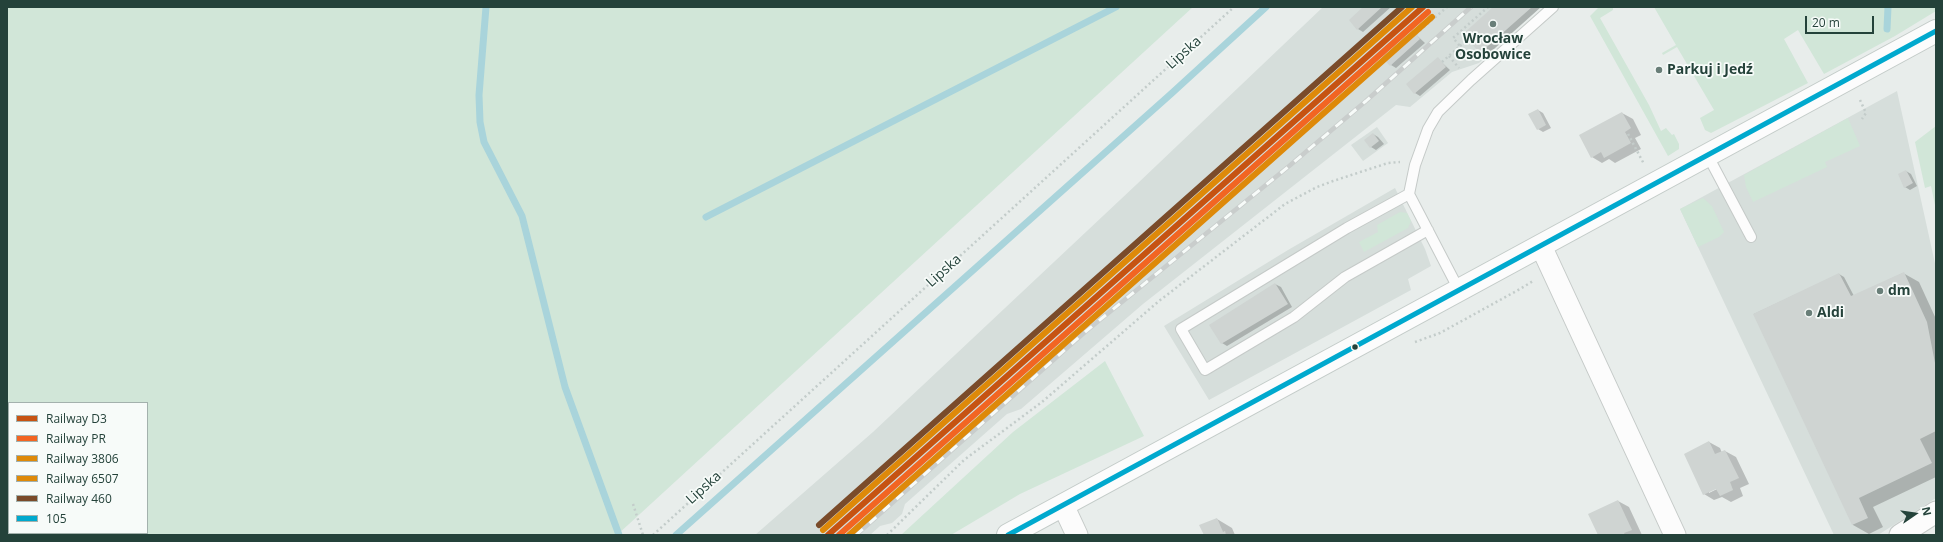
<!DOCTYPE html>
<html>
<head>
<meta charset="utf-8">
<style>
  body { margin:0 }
  #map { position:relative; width:1943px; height:542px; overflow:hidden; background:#e8edeb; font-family:"Open Sans",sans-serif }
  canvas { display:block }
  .frame { position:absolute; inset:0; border:8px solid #24423a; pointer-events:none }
  .legend { position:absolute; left:8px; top:402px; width:140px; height:132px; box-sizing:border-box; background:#f7fbf9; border:1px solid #a3b1ad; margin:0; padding:5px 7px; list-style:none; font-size:12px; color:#24423a }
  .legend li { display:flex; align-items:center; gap:8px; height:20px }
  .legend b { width:20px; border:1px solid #a3b1ad }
  .north { position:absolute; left:1895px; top:494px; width:40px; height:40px; -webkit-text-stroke:3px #f7fbf9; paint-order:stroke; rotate:77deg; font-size:11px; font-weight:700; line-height:16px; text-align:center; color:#24423a }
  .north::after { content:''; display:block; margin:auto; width:14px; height:18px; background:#24423a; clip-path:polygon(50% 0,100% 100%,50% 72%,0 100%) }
  .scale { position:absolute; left:1805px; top:16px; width:69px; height:18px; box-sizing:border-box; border:2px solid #24423a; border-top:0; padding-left:5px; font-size:12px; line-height:14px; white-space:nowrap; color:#24423a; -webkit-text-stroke:3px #f7fbf9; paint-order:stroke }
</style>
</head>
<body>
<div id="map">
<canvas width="1943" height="542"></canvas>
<div class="frame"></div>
<ul class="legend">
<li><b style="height:5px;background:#c65312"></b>Railway D3</li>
<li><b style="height:5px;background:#f26522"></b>Railway PR</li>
<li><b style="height:5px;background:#de8909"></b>Railway 3806</li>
<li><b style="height:5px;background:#de8909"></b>Railway 6507</li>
<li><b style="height:5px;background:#7a4b2a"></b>Railway 460</li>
<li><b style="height:5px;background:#00a9ce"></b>105</li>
</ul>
<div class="north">N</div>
<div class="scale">20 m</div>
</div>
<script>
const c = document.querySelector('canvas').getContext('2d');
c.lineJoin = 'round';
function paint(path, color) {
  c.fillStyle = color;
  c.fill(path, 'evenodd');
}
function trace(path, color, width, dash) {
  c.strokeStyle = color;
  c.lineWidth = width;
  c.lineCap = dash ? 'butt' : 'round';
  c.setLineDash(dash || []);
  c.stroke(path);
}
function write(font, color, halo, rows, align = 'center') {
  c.font = font + ' "Open Sans",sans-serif';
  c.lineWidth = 3.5;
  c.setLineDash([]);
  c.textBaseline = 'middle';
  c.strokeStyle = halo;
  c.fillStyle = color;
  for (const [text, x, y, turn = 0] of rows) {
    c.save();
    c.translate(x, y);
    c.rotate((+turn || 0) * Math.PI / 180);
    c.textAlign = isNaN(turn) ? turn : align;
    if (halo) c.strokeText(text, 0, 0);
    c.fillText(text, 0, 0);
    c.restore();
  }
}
const built = new Path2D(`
  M 1323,7 L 1541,7 L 1479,63 L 1452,72 L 1410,107 L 1396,105 L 1143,304 L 1021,409 L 1007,414 L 905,504 L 902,514 L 892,523 L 880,526 L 870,535 L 755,535 L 873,432 L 1137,184 Z
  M 1897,91 L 1936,268 L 1936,498 L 1878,535 L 1834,535 L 1680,209 Z
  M 1377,127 L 1388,143 L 1363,161 L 1351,145 Z
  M 1395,188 L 1425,249 L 1431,266 L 1408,279 L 1411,290 L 1209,400 L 1164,326 L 1288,250 Z`);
const green = new Path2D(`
  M 7,7 L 1193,7 L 617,535 L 7,535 ZM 9,403 L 147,403 L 147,533 L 9,533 Z
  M 1599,7 L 1613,7 L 1613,10 L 1600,18 L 1649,105 L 1661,131 L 1666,128 L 1672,135 L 1674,134 L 1679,144 L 1679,149 L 1668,156 L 1590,16 Z
  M 1654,7 L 1936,7 L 1936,11 L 1895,36 L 1824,74 L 1798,30 L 1784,39 L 1808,83 L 1711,133 L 1705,130 L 1700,118 L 1714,110 L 1677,47 L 1663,55 L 1662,53 L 1676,45 Z
  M 1848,118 L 1860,146 L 1825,162 L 1827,167 L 1753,202 L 1746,187 L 1744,175 Z
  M 1936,126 L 1936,210 L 1931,186 L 1925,188 L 1915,142 Z
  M 1703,198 L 1712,206 L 1724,232 L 1719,237 L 1698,247 L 1680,209 Z
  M 1400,212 L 1407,213 L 1411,221 L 1408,228 L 1364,252 L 1359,242 L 1378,232 L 1377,225 Z
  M 1105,361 L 1144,436 L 1020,494 L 951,535 L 901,535 L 1013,432 Z`);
const shadow = new Path2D(`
  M 1365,7 L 1391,7 L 1363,32 L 1358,29 Z
  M 1495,7 L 1541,7 L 1486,56 L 1481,53 L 1465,34 Z
  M 1412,31 L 1425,43 L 1396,68 L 1391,65 Z
  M 1438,59 L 1450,70 L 1420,96 L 1415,93 Z
  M 1538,110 L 1543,113 L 1551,128 L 1543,132 L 1538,129 Z
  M 1622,113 L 1633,119 L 1641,135 L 1635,138 L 1641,149 L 1615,163 L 1609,159 L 1602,163 L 1592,157 Z
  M 1373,134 L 1378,137 L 1384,144 L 1376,150 L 1371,147 Z
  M 1906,171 L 1911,174 L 1917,186 L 1910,190 L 1905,187 Z
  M 1903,273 L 1919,282 L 1936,319 L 1936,477 L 1873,507 L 1883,527 L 1869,534 L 1853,525 L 1754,314 L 1839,274 L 1844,277 L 1854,296 Z
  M 1275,284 L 1281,287 L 1292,307 L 1227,346 L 1222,343 Z
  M 1709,442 L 1720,448 L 1722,453 L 1725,451 L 1736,457 L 1749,484 L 1740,488 L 1743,496 L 1731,502 L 1722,497 L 1714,500 L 1704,494 ZM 1721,487 L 1709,493 L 1709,491 Z
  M 1618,501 L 1629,507 L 1642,535 L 1599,535 Z
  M 1217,519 L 1232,528 L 1235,535 L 1205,535 Z`);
const stream = new Path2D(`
  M 486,7 L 479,95 L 480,122 L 484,142 L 522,216 L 565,387 L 619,535
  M 1887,29 L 1888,7
  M 706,217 L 1116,7
  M 676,535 L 1172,93 L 1266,7`);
const building = new Path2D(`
  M 1363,7 L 1382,7 L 1357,30 L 1349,20 Z
  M 1493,7 L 1532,7 L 1480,53 L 1463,34 Z
  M 1412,29 L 1420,39 L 1390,66 L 1381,56 Z
  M 1438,57 L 1446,67 L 1414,94 L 1406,84 Z
  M 1538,109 L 1546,125 L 1537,130 L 1528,114 Z
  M 1622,112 L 1631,128 L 1625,132 L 1631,143 L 1604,158 L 1601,152 L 1591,158 L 1579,135 Z
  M 1373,133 L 1379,141 L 1370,148 L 1364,140 Z
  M 1906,170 L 1913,183 L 1904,188 L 1898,174 Z
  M 1904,272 L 1927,322 L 1936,368 L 1936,431 L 1920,439 L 1932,463 L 1859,498 L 1868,518 L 1852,525 L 1753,314 L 1839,273 L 1851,296 Z
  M 1275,283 L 1288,304 L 1221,344 L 1209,325 Z
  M 1709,441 L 1715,454 L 1725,450 L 1739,478 L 1730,482 L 1733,490 L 1720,496 L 1716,489 L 1703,495 L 1684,454 Z
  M 1618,500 L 1632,530 L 1624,533 L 1625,535 L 1598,535 L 1588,514 Z
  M 1217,518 L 1223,532 L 1225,531 L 1226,535 L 1204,535 L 1199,525 Z`);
const path = new Path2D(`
  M 1416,34 L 1447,7
  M 1460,46 L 1468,39
  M 1449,56 L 1459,68
  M 1442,62 L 1460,46 L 1453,38 L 1488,7
  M 1860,100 L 1866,113 L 1862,119
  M 1628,134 L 1644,164
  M 1415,342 L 1440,333 L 1520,289 L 1533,281
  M 633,504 L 643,535
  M 653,535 L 1234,7
  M 887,535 L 964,460 L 1042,402 L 1159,301 L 1285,204 L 1317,187 L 1333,181 L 1388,163 L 1400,162`);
const service = new Path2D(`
  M 1708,156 L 1751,237
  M 1409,194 L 1347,228 L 1181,329 L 1205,370 L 1294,317 L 1345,277 L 1428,230
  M 1459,290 L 1409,194 L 1415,165 L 1428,129 L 1438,112 L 1471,80 L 1553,7`);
const minor = new Path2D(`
  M 1541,246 L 1675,535
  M 1063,505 L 1077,535
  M 1900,535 L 1936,512`);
const secondary = new Path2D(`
  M 1008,535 L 1936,31`);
const rail = new Path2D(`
  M 856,535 L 1085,332 L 1288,167 L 1366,101 L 1471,7`);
const bus1 = new Path2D(`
  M 1008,535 L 1936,31`);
const rail1 = new Path2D(`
  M 828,535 L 1423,7`);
const rail2 = new Path2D(`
  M 839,535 L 1428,12`);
const rail3 = new Path2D(`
  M 823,530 L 1412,7`);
const rail4 = new Path2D(`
  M 849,535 L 1432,17`);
const rail5 = new Path2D(`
  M 819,525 L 1402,7`);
const markers = [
  [1493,24,4,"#697e78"],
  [1659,70,4,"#697e78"],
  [1880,291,4,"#697e78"],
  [1809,313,4,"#697e78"],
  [1355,347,3.5,"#24423a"]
];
const poiNames = [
  ["Wrocław",1493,39,"center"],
  ["Osobowice",1493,55,"center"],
  ["Parkuj i Jedź",1667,70],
  ["dm",1888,291],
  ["Aldi",1817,313]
];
const streetNames = [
  ["Lipska",1184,53,-42],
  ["Lipska",944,271,-42],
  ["Lipska",704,488,-42]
];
paint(built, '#d6dedb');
paint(green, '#d1e6d8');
paint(shadow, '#0003');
trace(stream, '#a9d4db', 7);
paint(building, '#cfd4d2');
trace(service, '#c5cac8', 12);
trace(minor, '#c5cac8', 23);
trace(secondary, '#c3cbc8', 24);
trace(path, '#c3ccca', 2.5, [2, 3]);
trace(service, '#fcfcfc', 10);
trace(minor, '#fcfcfc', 21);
trace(secondary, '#fcfcfc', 22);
trace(rail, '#c9cdcc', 4.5);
trace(rail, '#f7fbf9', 3, [9]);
trace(bus1, '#00a9ce', 5);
trace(rail1, '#c65312', 6);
trace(rail2, '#f26522', 6);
trace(rail3, '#de8909', 6);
trace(rail4, '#de8909', 6);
trace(rail5, '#7a4b2a', 6);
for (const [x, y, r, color] of markers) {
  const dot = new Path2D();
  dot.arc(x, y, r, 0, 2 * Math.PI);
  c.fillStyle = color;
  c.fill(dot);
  trace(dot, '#f7fbf9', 1.5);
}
write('bold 14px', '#24423a', '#f7fbf9', poiNames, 'left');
write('14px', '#24423a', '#f7fbf9', streetNames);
</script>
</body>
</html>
